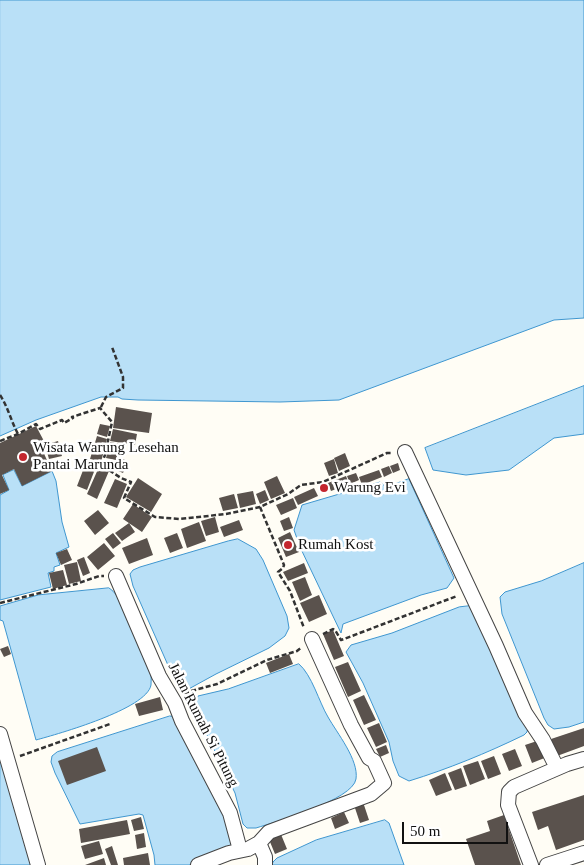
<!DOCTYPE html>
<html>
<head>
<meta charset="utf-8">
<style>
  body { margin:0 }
  #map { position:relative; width:584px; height:865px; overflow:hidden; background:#fffdf5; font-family:"Times New Roman",serif }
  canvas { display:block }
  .scale { position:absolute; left:402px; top:822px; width:106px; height:22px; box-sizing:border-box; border:2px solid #111; border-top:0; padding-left:6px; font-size:15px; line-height:18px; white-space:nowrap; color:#111; -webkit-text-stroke:4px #fff; paint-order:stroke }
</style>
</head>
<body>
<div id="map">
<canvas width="584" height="865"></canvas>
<div class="scale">50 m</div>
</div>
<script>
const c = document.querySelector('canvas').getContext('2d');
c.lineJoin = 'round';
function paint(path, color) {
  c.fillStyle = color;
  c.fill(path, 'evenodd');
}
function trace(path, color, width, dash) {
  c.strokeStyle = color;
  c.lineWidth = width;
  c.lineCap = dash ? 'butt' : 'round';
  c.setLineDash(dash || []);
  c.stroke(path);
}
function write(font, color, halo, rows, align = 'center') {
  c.font = font + ' "Times New Roman",serif';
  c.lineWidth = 5;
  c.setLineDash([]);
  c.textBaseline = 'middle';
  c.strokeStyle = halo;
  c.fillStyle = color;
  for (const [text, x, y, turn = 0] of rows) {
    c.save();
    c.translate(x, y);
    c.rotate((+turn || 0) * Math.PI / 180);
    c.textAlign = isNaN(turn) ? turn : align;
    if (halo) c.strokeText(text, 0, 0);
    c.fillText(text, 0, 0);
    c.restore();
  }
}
const water = new Path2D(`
  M 0,0 L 584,0 L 584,318 L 554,320 L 339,400 L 280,402 L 138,400 L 122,399 L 118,397 L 101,397 L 36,420 L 0,436 Z
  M 584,386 L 584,434 L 554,438 L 509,470 L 466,475 L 433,470 L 425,448 Z
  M 14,470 L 22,486 L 52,471 L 56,481 L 62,522 L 69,547 L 56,553 L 60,565 L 54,567 L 54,571 L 48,573 L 51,587 L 0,600 L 0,495 L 9,490 L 3,475 Z
  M 409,479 L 454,578 L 447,588 L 421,595 L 343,624 L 341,633 L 300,547 L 294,530 L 302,505 L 380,482 L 386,487 Z
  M 238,539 L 256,549 L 263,560 L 287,616 L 289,628 L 285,636 L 269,648 L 216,674 L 185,691 L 180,688 L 171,672 L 133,586 L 130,574 L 133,570 L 140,567 L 228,541 Z
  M 584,563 L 584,722 L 569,727 L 554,729 L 548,725 L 544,718 L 502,614 L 500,597 L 505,592 L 541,581 Z
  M 109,588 C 121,595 130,622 135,634 C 143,651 153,666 151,685 C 147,709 58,734 36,740 L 3,621 L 0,620 L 0,606 L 38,595 Z
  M 469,606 L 474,609 L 528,727 L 527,732 L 524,735 C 487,753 448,769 409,781 L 399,776 L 393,761 L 389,742 L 363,683 L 346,652 L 351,645 L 392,633 L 459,607 Z
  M 299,664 C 312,675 319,702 328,717 C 337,733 359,760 356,779 C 353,800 275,822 256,828 L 247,828 L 243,824 L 235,793 L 196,712 L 195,703 L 198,696 L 228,689 Z
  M 170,716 L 177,717 L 219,802 L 235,845 L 220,854 L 189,865 L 155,865 L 154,855 L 143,815 L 139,814 L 80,824 L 55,773 L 51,762 L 52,756 L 57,752 Z
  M 0,743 L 37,865 L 0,865 Z
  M 385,820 L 389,823 L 404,865 L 272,865 L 273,862 L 277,858 L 316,840 Z`);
const building = new Path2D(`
  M 116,407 L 152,413 L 149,433 L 113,428 Z
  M 100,424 L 110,426 L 107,437 L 97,434 Z
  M 36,426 L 45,443 L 40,445 L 52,471 L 22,486 L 14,469 L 2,475 L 9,490 L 0,494 L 0,443 Z
  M 113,429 L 137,434 L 135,445 L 110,441 Z
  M 97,436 L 107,439 L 101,462 L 90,459 Z
  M 58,441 L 62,456 L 49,459 L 45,445 Z
  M 110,442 L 120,444 L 116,460 L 106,458 Z
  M 345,453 L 350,466 L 339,471 L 334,458 Z
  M 120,458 L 128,461 L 123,473 L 116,470 Z
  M 334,459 L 338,473 L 329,476 L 324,463 Z
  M 87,460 L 97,464 L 87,490 L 77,486 Z
  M 398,463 L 400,470 L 393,473 L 390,466 Z
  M 389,466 L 392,473 L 384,477 L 381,469 Z
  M 99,467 L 109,471 L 97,499 L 87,494 Z
  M 379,470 L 382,477 L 362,485 L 359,477 Z
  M 356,473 L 359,480 L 350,484 L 347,476 Z
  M 277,476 L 285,493 L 271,499 L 264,482 Z
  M 346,476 L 349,484 L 331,491 L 328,483 Z
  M 138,478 L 162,494 L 151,512 L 126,497 Z
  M 115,479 L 127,484 L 117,508 L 104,503 Z
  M 314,488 L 318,496 L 298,505 L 294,497 Z
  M 265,490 L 269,500 L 260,504 L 256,494 Z
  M 253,491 L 256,504 L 240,508 L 237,494 Z
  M 234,494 L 238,508 L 223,511 L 219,498 Z
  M 293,498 L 297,508 L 281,515 L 276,505 Z
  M 133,504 L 152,517 L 142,532 L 123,519 Z
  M 98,510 L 109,523 L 95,535 L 84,521 Z
  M 215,517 L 219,532 L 206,536 L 201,521 Z
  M 289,517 L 293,528 L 284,531 L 280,521 Z
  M 239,520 L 243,530 L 224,537 L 220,527 Z
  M 199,522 L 206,541 L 187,548 L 181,529 Z
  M 129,523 L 135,532 L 122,541 L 115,533 Z
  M 290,532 L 299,552 L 286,557 L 278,538 Z
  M 113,533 L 121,543 L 113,549 L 105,539 Z
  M 177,533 L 183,548 L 170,553 L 164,538 Z
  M 147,538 L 153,555 L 129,564 L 122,548 Z
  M 104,543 L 115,556 L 98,570 L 87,557 Z
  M 67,549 L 72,560 L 61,565 L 56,553 Z
  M 84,557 L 90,573 L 83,576 L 77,560 Z
  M 77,562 L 81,581 L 69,584 L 64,565 Z
  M 304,563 L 308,573 L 288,581 L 283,572 Z
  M 63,570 L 67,585 L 53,589 L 49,573 Z
  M 305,577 L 312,595 L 300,601 L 292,582 Z
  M 319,595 L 327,614 L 309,622 L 300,603 Z
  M 333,630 L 344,656 L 334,660 L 323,634 Z
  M 8,646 L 11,654 L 4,657 L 0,649 Z
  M 289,654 L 293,664 L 270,673 L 266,663 Z
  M 348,662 L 361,691 L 348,697 L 335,667 Z
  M 364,695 L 376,720 L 364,725 L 353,700 Z
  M 160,697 L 163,710 L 139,716 L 135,704 Z
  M 379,723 L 387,742 L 376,747 L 367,728 Z
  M 584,728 L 584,746 L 557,756 L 551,739 Z
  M 540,740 L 547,757 L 532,763 L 525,745 Z
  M 386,745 L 389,753 L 380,757 L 376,749 Z
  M 97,747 L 106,771 L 67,785 L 58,761 Z
  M 515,749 L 522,766 L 509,771 L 502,754 Z
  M 494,756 L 501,774 L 488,779 L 481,761 Z
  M 478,761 L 485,779 L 470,785 L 463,766 Z
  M 461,768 L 467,786 L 455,790 L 448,773 Z
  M 445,773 L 452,790 L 436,796 L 429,780 Z
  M 584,795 L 584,840 L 556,850 L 548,826 L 538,830 L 532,812 Z
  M 363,802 L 369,820 L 360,823 L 354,805 Z
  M 344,812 L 349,823 L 335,829 L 331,818 Z
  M 504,815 L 521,865 L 475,865 L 466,839 L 490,831 L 487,821 Z
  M 141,817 L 144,829 L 134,831 L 131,820 Z
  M 127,820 L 130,834 L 81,843 L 79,829 Z
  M 280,832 L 287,849 L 275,854 L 268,837 Z
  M 144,833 L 146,847 L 137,849 L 135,835 Z
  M 99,841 L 103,854 L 85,859 L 81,846 Z
  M 112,846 L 118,865 L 111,865 L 105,849 Z
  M 148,853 L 150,865 L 124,865 L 123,858 Z
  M 104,858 L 106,865 L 85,865 Z`);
const path = new Path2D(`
  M 0,395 C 8,407 11,421 18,434
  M 101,407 L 106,397 L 123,388 L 123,377 L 112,347
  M 0,441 L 18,434 L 36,424 L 40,429 L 62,420 L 64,423 L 73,418 L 72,417 L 100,408 L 112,422 L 105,455 L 101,465 L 121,478 L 131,482 L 124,498 L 155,517 L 180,519 L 226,514 L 260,507 L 288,494 L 301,485 L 323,482 L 387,453 L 392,453
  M 260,507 L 284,565 L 283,568 L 278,572 L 290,591 L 304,628
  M 0,603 L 76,584 L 99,576 L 104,576
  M 323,634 L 333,629 L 335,630 L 341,640 L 344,639 L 457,596
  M 184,693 L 217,684 L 267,660 L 297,651 L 302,647
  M 20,756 L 110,724`);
const minor = new Path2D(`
  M 405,452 L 496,646 L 525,713 L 543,740 L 557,768
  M 116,576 L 159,676 L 175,703 L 182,721 L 230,813 L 240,850
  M 0,734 L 38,865
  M 259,843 L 269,832 L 371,794 L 384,783 L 374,761 L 369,758 L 351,725 L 312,639
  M 198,865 L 229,853 L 248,849 L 259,843 L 265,857 L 265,865
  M 531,865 L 508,805 L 509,792 L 514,787 L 567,764 L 584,759
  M 547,865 L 584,853`);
const markers = [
  [23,457,5,"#c4262e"],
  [324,488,5,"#c4262e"],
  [288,545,5,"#c4262e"]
];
const poiNames = [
  ["Wisata Warung Lesehan",33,448],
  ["Pantai Marunda",33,465],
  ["Warung Evi",334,488],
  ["Rumah Kost",298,545]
];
const streetNames = [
  ["Jalan Rumah Si Pitung",203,725,63]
];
paint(water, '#b9e0f7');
trace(water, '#3f96cf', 1);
paint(building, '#5a524d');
trace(minor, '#444', 16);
trace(path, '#333', 2.5, [5, 2.5]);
trace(minor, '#fff', 14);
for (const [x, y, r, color] of markers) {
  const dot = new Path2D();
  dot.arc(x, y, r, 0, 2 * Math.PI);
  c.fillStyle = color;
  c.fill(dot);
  trace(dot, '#fff', 2);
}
write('15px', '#111', '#fff', poiNames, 'left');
write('15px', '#111', '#fff', streetNames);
</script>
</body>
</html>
